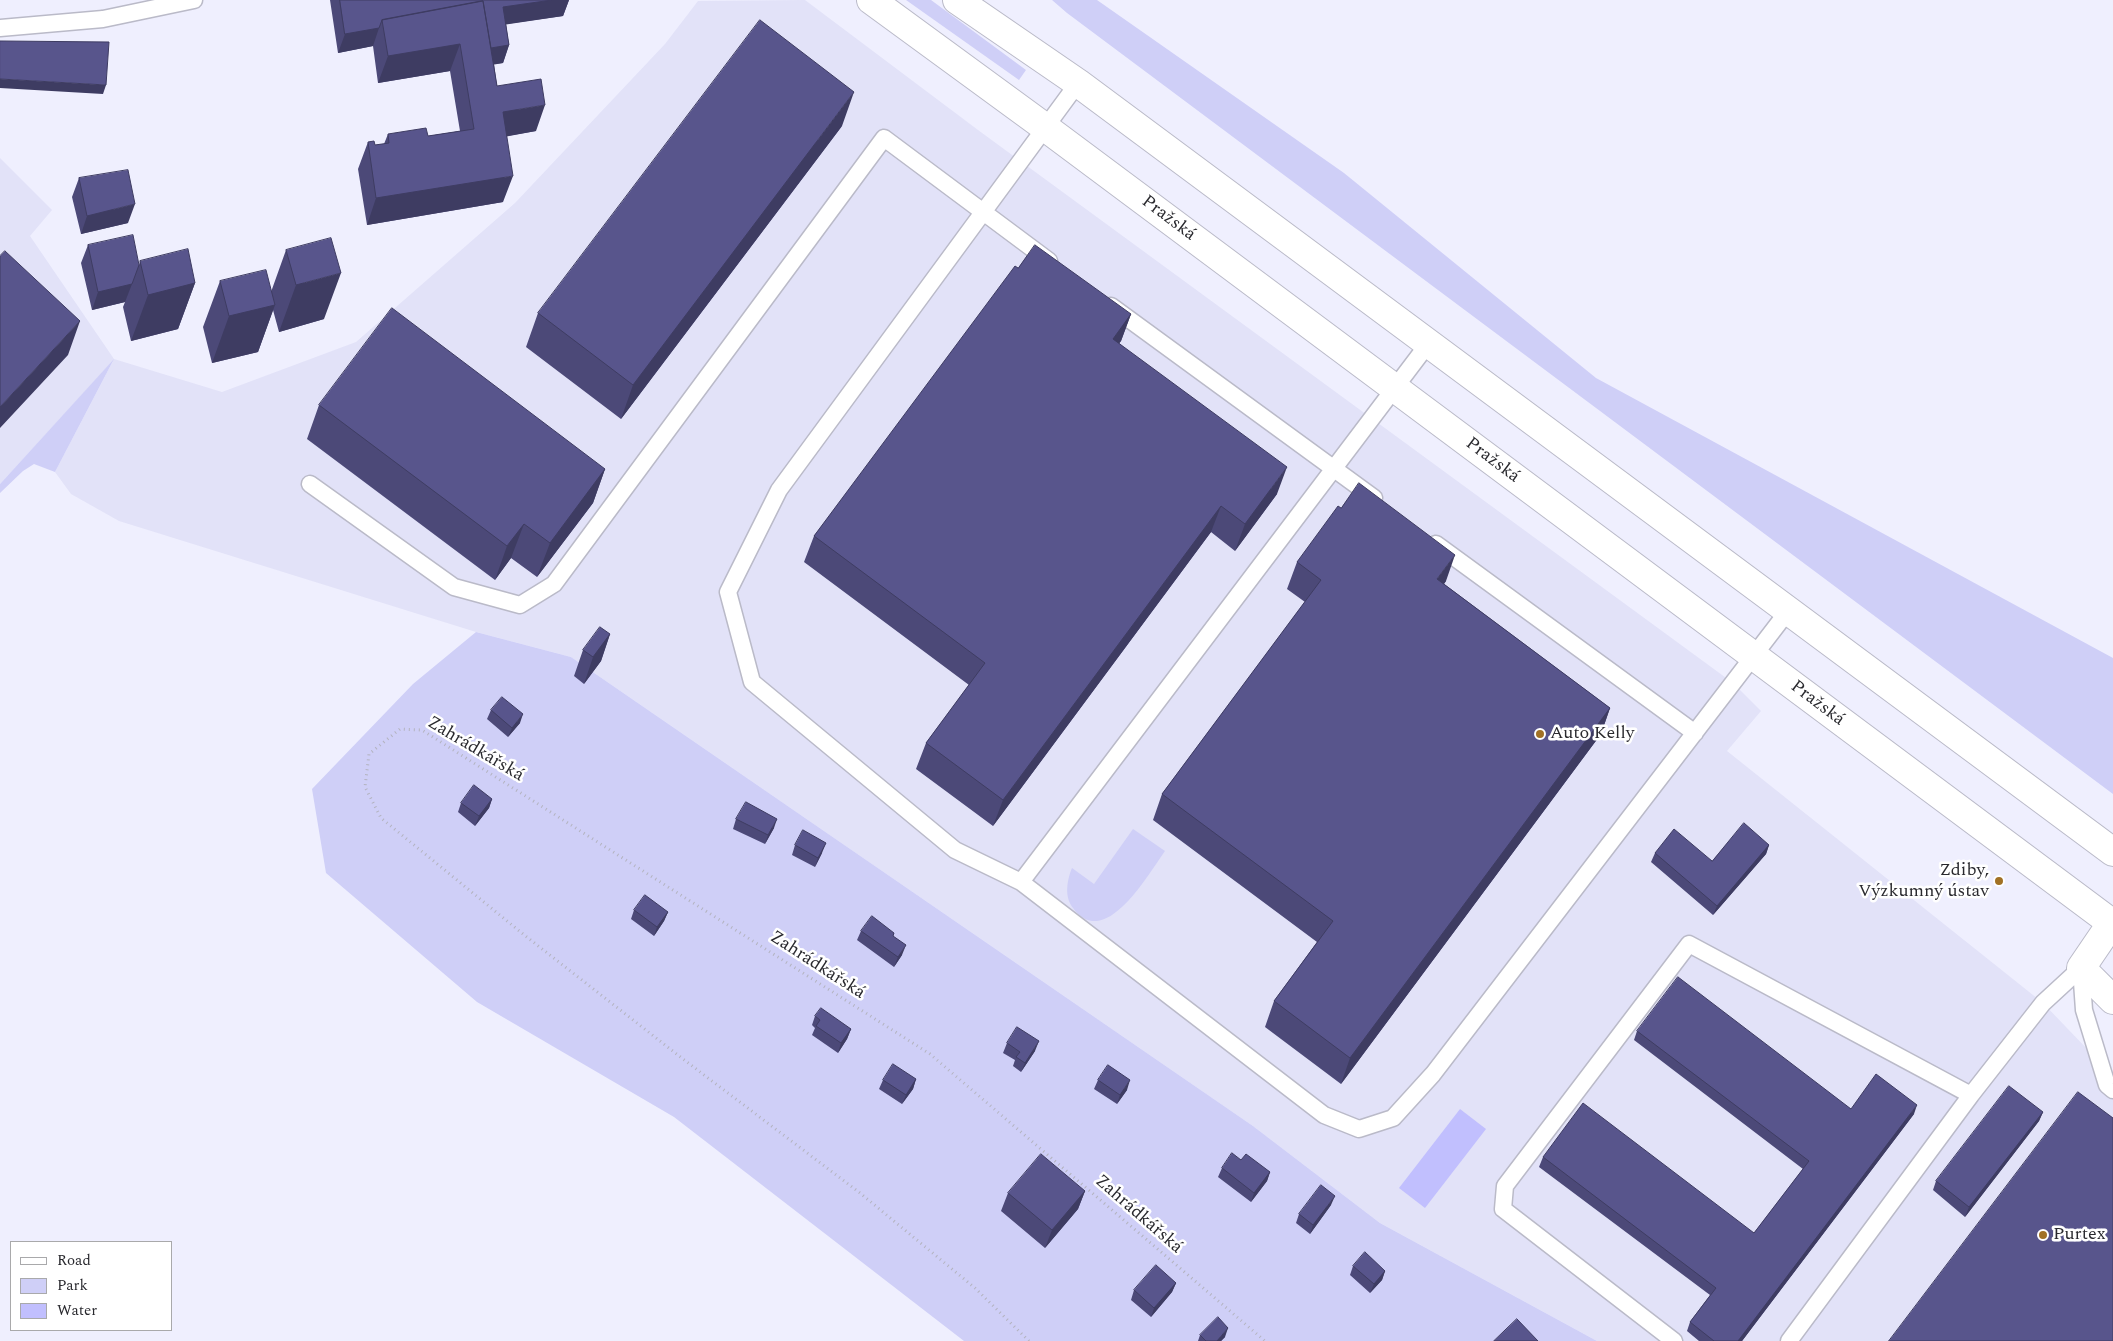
<!DOCTYPE html>
<html>
<head>
<meta charset="utf-8">
<style>
  body { margin:0 }
  #map { position:relative; width:2113px; height:1341px; overflow:hidden; background:#efeffe; font-family:Spectral,serif }
  canvas { display:block }
  .legend { position:absolute; left:10px; top:1241px; width:162px; height:90px; box-sizing:border-box; background:#fff; border:1px solid #a9a9ab; margin:0; padding:6px 9px; list-style:none; font-size:15px; color:#29292e }
  .legend li { display:flex; align-items:center; gap:10px; height:25px }
  .legend b { width:25px; border:1px solid #a9a9ab }
</style>
</head>
<body>
<div id="map">
<canvas width="2113" height="1341"></canvas>
<ul class="legend">
<li><b style="height:6px;background:#fff"></b>Road</li>
<li><b style="height:14px;background:#cfcff7"></b>Park</li>
<li><b style="height:14px;background:#c1bffe"></b>Water</li>
</ul>
</div>
<script>
const c = document.querySelector('canvas').getContext('2d');
c.lineJoin = 'round';
function paint(path, color) {
  c.fillStyle = color;
  c.fill(path, 'evenodd');
}
function trace(path, color, width, dash) {
  c.strokeStyle = color;
  c.lineWidth = width;
  c.lineCap = dash ? 'butt' : 'round';
  c.setLineDash(dash || []);
  c.stroke(path);
}
function write(font, color, halo, rows, align = 'center') {
  c.font = font + ' Spectral,serif';
  c.lineWidth = 5;
  c.setLineDash([]);
  c.textBaseline = 'middle';
  c.strokeStyle = halo;
  c.fillStyle = color;
  for (const [text, x, y, turn = 0] of rows) {
    c.save();
    c.translate(x, y);
    c.rotate((+turn || 0) * Math.PI / 180);
    c.textAlign = isNaN(turn) ? turn : align;
    if (halo) c.strokeText(text, 0, 0);
    c.fillText(text, 0, 0);
    c.restore();
  }
}
const built = new Path2D(`
  M 805,0 L 978,130 L 1733,683 L 1761,711 L 1727,751 L 2043,1003 L 2113,1076 L 2113,1341 L 1597,1341 L 1380,1223 L 1253,1126 L 571,657 L 476,632 L 119,521 L 71,494 L 55,472 L 113,361 L 0,484 L 0,158 L 52,210 L 30,236 L 114,359 L 222,392 L 356,342 L 515,203 L 665,44 L 698,1 Z`);
const green = new Path2D(`
  M 906,0 L 931,0 L 1026,70 L 1019,80 Z
  M 1052,0 L 1097,0 L 1344,173 L 1596,378 L 2113,658 L 2113,794 L 1067,13 Z
  M 114,359 L 55,472 L 34,464 L 23,471 L 0,493 L 0,484 Z
  M 476,632 L 571,657 L 1253,1126 L 1380,1223 L 1597,1341 L 964,1341 L 674,1117 L 477,1002 L 326,873 L 312,789 L 413,684 Z
  M 1133,829 L 1165,851 C 1149,873 1105,952 1073,908 C 1064,897 1067,880 1072,868 L 1094,884 Z`);
const water = new Path2D(`
  M 1460,1109 L 1486,1129 L 1425,1208 L 1399,1188 Z`);
const path = new Path2D(`
  M 1029,1341 L 975,1288 L 860,1193 L 683,1059 L 523,934 L 381,818 L 365,787 L 369,754 L 400,729 L 422,730 L 930,1054 L 1265,1341`);
const service = new Path2D(`
  M 0,28 L 103,19 L 194,0
  M 1111,306 L 1374,498
  M 1428,344 L 1021,882 L 1324,1115 L 1359,1129 L 1393,1118 L 1433,1074 L 1788,611
  M 310,484 L 454,587 L 520,605 L 554,584 L 884,138 L 1049,261
  M 1436,544 L 1695,733
  M 1021,882 L 955,850 L 752,682 L 728,592 L 779,490 L 1078,83
  M 2081,968 L 2084,1010 L 2107,1085 L 2113,1090
  M 1674,1341 L 1503,1209 L 1505,1186 L 1689,944 L 1971,1095
  M 1789,1341 L 1971,1095 L 2043,1003 L 2081,968`);
const minor = new Path2D(`
  M 2113,921 L 2081,968 L 2113,1000`);
const secondary = new Path2D(`
  M 871,0 L 1046,128 L 2113,924
  M 957,0 L 1078,83 L 2113,852`);
const wall = new Path2D(`
  M 330,0 L 569,0 L 563,16 L 506,24 L 509,45 L 503,63 L 494,64 L 497,86 L 536,131 L 507,136 L 503,202 L 367,225 L 358,169 L 368,142 L 375,145 L 384,144 L 388,134 L 428,136 L 460,131 L 450,71 L 378,83 L 373,46 L 338,53 Z
  M 842,126 L 621,419 L 526,347 L 538,313 Z
  M 79,178 L 128,223 L 81,234 L 72,197 Z
  M 88,245 L 139,265 L 140,261 L 195,283 L 178,329 L 131,341 L 123,307 L 125,302 L 92,310 L 81,263 Z
  M 286,250 L 324,319 L 279,332 L 273,310 L 258,352 L 212,363 L 203,327 L 220,281 L 271,292 Z
  M 1018,268 L 1131,314 L 1121,341 L 1119,343 L 1277,494 L 1235,551 L 1211,532 L 993,826 L 916,769 L 926,743 L 969,685 L 804,562 L 814,536 Z
  M 319,405 L 605,469 L 593,503 L 537,577 L 511,558 L 495,580 L 307,439 Z
  M 1297,562 L 1446,581 L 1444,584 L 1610,708 L 1601,734 L 1341,1084 L 1265,1027 L 1274,1001 L 1317,942 L 1153,820 L 1162,794 L 1305,602 L 1287,589 Z
  M 610,634 L 601,661 L 584,684 L 574,676 L 583,650 Z
  M 491,710 L 520,723 L 508,737 L 487,719 Z
  M 492,799 L 489,808 L 475,826 L 458,812 L 461,803 Z
  M 736,819 L 774,828 L 765,844 L 733,829 Z
  M 795,845 L 822,853 L 815,867 L 792,855 Z
  M 1769,845 L 1766,854 L 1713,915 L 1651,862 L 1655,853 L 1712,861 Z
  M 634,910 L 668,912 L 664,921 L 654,936 L 631,919 Z
  M 861,931 L 894,933 L 893,936 L 902,955 L 894,967 L 857,940 Z
  M 815,1016 L 851,1029 L 847,1039 L 838,1053 L 812,1035 L 815,1028 L 812,1025 Z
  M 1637,1031 L 1851,1109 L 1914,1114 L 1742,1341 L 1699,1341 L 1687,1331 L 1690,1322 L 1710,1295 L 1539,1167 L 1543,1157 L 1754,1233 L 1803,1169 L 1634,1040 Z
  M 1007,1043 L 1035,1051 L 1021,1072 L 1013,1066 L 1015,1060 L 1003,1053 Z
  M 916,1079 L 913,1089 L 902,1104 L 879,1089 L 883,1080 Z
  M 1098,1080 L 1127,1090 L 1117,1104 L 1094,1089 Z
  M 2043,1112 L 2039,1121 L 1965,1217 L 1933,1190 L 1936,1181 Z
  M 1241,1160 L 1270,1172 L 1267,1181 L 1251,1202 L 1218,1177 L 1222,1168 Z
  M 1085,1191 L 1078,1209 L 1045,1248 L 1001,1211 L 1008,1193 Z
  M 1331,1205 L 1310,1234 L 1296,1223 L 1299,1214 Z
  M 1353,1266 L 1385,1271 L 1382,1280 L 1370,1293 L 1350,1275 Z
  M 1176,1283 L 1172,1292 L 1151,1317 L 1131,1300 L 1134,1290 Z
  M 1200,1335 L 1225,1337 L 1221,1341 L 1198,1341 Z`);
const shadedWall = new Path2D(`
  M 552,0 L 569,0 L 563,16 L 496,26 L 503,7 Z
  M 379,28 L 373,46 L 338,53 L 345,34 Z
  M 460,44 L 450,71 L 378,83 L 388,56 Z
  M 509,45 L 503,63 L 480,67 L 486,49 Z
  M 0,79 L 106,85 L 103,94 L 0,88 Z
  M 854,92 L 842,126 L 621,419 L 633,385 Z
  M 545,105 L 536,131 L 493,139 L 503,112 Z
  M 513,176 L 503,202 L 367,225 L 376,198 Z
  M 135,204 L 128,223 L 81,234 L 87,216 Z
  M 341,273 L 324,319 L 279,332 L 296,285 Z
  M 195,283 L 178,329 L 131,341 L 148,295 Z
  M 132,284 L 125,302 L 92,310 L 98,292 Z
  M 275,305 L 258,352 L 212,363 L 229,316 Z
  M 1131,314 L 1121,341 L 1103,365 L 1113,339 Z
  M 80,321 L 68,355 L 0,428 L 0,407 Z
  M 1287,467 L 1277,494 L 1235,551 L 1245,524 Z
  M 605,469 L 593,503 L 537,577 L 550,543 Z
  M 1221,506 L 1211,532 L 993,826 L 1003,800 Z
  M 524,524 L 511,558 L 495,580 L 507,546 Z
  M 1455,555 L 1446,581 L 1428,606 L 1437,579 Z
  M 610,634 L 601,661 L 584,684 L 593,657 Z
  M 1610,708 L 1601,734 L 1341,1084 L 1350,1058 Z
  M 523,714 L 520,723 L 508,737 L 512,728 Z
  M 492,799 L 489,808 L 475,826 L 479,816 Z
  M 777,819 L 774,828 L 765,844 L 768,835 Z
  M 826,843 L 822,853 L 815,867 L 818,858 Z
  M 1769,845 L 1766,854 L 1713,915 L 1717,906 Z
  M 668,912 L 664,921 L 654,936 L 657,927 Z
  M 906,945 L 902,955 L 894,967 L 898,957 Z
  M 851,1029 L 847,1039 L 838,1053 L 841,1043 Z
  M 1039,1041 L 1035,1051 L 1021,1072 L 1025,1063 Z
  M 916,1079 L 913,1089 L 902,1104 L 906,1095 Z
  M 1130,1080 L 1127,1090 L 1117,1104 L 1120,1095 Z
  M 1917,1105 L 1914,1114 L 1742,1341 L 1738,1341 Z
  M 2043,1112 L 2039,1121 L 1965,1217 L 1969,1207 Z
  M 1270,1172 L 1267,1181 L 1251,1202 L 1254,1193 Z
  M 1085,1191 L 1078,1209 L 1045,1248 L 1052,1230 Z
  M 1335,1196 L 1331,1205 L 1310,1234 L 1313,1225 Z
  M 1385,1271 L 1382,1280 L 1370,1293 L 1374,1284 Z
  M 1176,1283 L 1172,1292 L 1151,1317 L 1154,1308 Z
  M 1228,1328 L 1225,1337 L 1221,1341 L 1217,1341 Z`);
const building = new Path2D(`
  M 340,0 L 552,0 L 503,7 L 509,45 L 491,48 L 483,1 L 382,20 L 379,28 L 345,34 Z
  M 483,1 L 497,86 L 541,79 L 545,105 L 503,112 L 513,176 L 376,198 L 368,142 L 374,141 L 375,145 L 389,143 L 388,134 L 426,128 L 428,136 L 474,129 L 460,44 L 388,56 L 382,20 Z
  M 760,20 L 854,92 L 633,385 L 538,313 Z
  M 0,41 L 109,42 L 106,85 L 0,79 Z
  M 128,170 L 135,204 L 87,216 L 79,178 Z
  M 133,235 L 139,265 L 132,284 L 98,292 L 88,245 Z
  M 331,238 L 341,273 L 296,285 L 286,250 Z
  M 1035,245 L 1131,314 L 1113,339 L 1287,467 L 1245,524 L 1221,506 L 1003,800 L 926,743 L 985,663 L 814,536 L 1015,266 L 1018,268 Z
  M 188,249 L 195,283 L 148,295 L 140,261 Z
  M 5,251 L 80,321 L 0,407 L 0,256 Z
  M 266,270 L 275,305 L 229,316 L 220,281 Z
  M 392,308 L 605,469 L 550,543 L 524,524 L 507,546 L 319,405 Z
  M 1359,483 L 1455,555 L 1437,579 L 1610,708 L 1350,1058 L 1274,1001 L 1333,921 L 1162,794 L 1321,580 L 1297,562 L 1338,506 L 1341,508 Z
  M 600,627 L 610,634 L 593,657 L 583,650 Z
  M 502,697 L 523,714 L 512,728 L 491,710 Z
  M 474,785 L 492,799 L 479,816 L 461,803 Z
  M 746,802 L 777,819 L 768,835 L 736,819 Z
  M 1744,823 L 1769,845 L 1717,906 L 1655,853 L 1674,829 L 1712,861 Z
  M 803,830 L 826,843 L 818,858 L 795,845 Z
  M 645,895 L 668,912 L 657,927 L 634,910 Z
  M 872,916 L 894,933 L 893,936 L 906,945 L 898,957 L 861,931 Z
  M 1678,977 L 1851,1109 L 1876,1074 L 1917,1105 L 1738,1341 L 1714,1341 L 1690,1322 L 1716,1288 L 1543,1157 L 1583,1103 L 1754,1233 L 1809,1161 L 1637,1031 Z
  M 821,1008 L 851,1029 L 841,1043 L 816,1026 L 820,1020 L 815,1016 Z
  M 1017,1027 L 1039,1041 L 1025,1063 L 1016,1057 L 1020,1052 L 1007,1043 Z
  M 893,1064 L 916,1079 L 906,1095 L 883,1080 Z
  M 1108,1065 L 1130,1080 L 1120,1095 L 1098,1080 Z
  M 2009,1086 L 2043,1112 L 1969,1207 L 1936,1181 Z
  M 2078,1092 L 2113,1118 L 2113,1341 L 1889,1341 Z
  M 1232,1153 L 1241,1160 L 1246,1154 L 1270,1172 L 1254,1193 L 1222,1168 Z
  M 1041,1154 L 1085,1191 L 1052,1230 L 1008,1193 Z
  M 1321,1185 L 1335,1196 L 1313,1225 L 1299,1214 Z
  M 1365,1252 L 1385,1271 L 1374,1284 L 1353,1266 Z
  M 1156,1265 L 1176,1283 L 1154,1308 L 1134,1290 Z
  M 1218,1317 L 1228,1328 L 1217,1341 L 1206,1341 L 1200,1335 Z
  M 1517,1319 L 1538,1341 L 1494,1341 Z`);
const markers = [
  [1540,734,5,"#a17125"],
  [1999,881,5,"#a17125"],
  [2043,1235,5,"#a17125"]
];
const streetNames = [
  ["Pražská",1168,219,37],
  ["Pražská",1492,461,37],
  ["Pražská",1817,704,37],
  ["Zahrádkářská",475,750,31],
  ["Zahrádkářská",817,966,33],
  ["Zahrádkářská",1138,1215,41]
];
const poiNames = [
  ["Auto Kelly",1550,734],
  ["Zdiby,",1989,871,"right"],
  ["Výzkumný ústav",1989,892,"right"],
  ["Purtex",2053,1235]
];
paint(built, '#e2e2f8');
paint(green, '#cfcff7');
paint(water, '#c1bffe');
trace(service, '#babac8', 19);
trace(minor, '#babac8', 30);
trace(secondary, '#babac8', 30);
trace(path, '#b3b3bf', 3, [1, 4]);
trace(service, '#fff', 16);
trace(minor, '#fff', 28);
trace(secondary, '#fff', 28);
paint(wall, '#4c4978');
paint(shadedWall, '#3e3c62');
paint(building, '#58558c');
trace(building, '#3e3c62', 1);
for (const [x, y, r, color] of markers) {
  const dot = new Path2D();
  dot.arc(x, y, r, 0, 2 * Math.PI);
  c.fillStyle = color;
  c.fill(dot);
  trace(dot, '#fff', 2);
}
write('18px', '#29292e', '#fff', streetNames);
write('18px', '#29292e', '#fff', poiNames, 'left');
</script>
</body>
</html>
